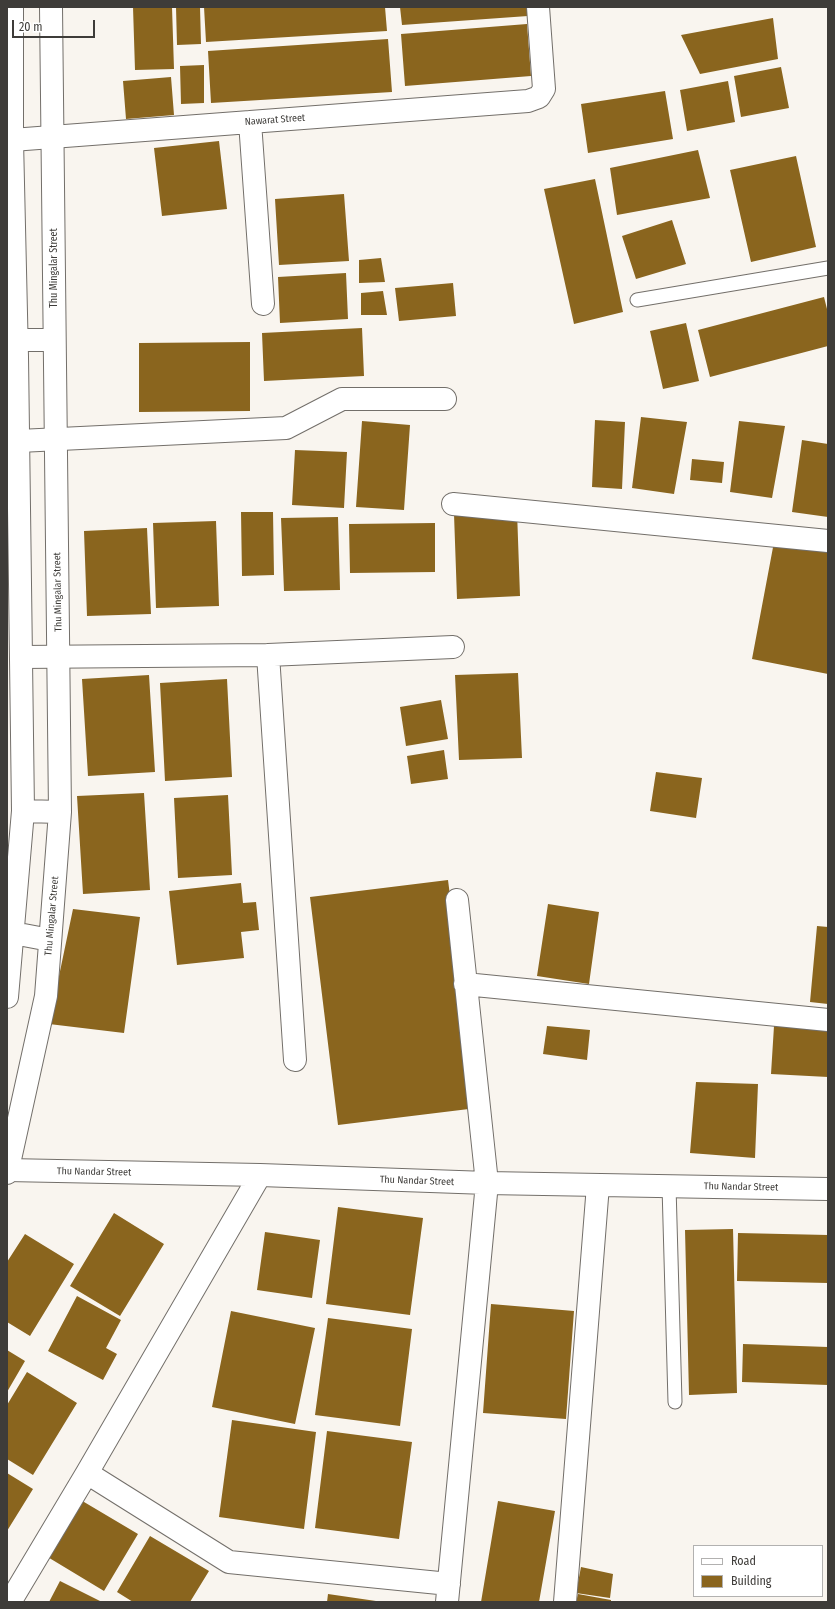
<!DOCTYPE html>
<html>
<head>
<meta charset="utf-8">
<style>
  body { margin:0 }
  #map { position:relative; width:835px; height:1609px; overflow:hidden; background:#f9f5ef; font-family:"Fira Sans Condensed",sans-serif }
  canvas { display:block }
  .frame { position:absolute; inset:0; border:8px solid #3e3c39; pointer-events:none }
  .legend { position:absolute; left:693px; top:1545px; width:130px; height:52px; box-sizing:border-box; background:#fff; border:1px solid #b2b1b0; margin:0; padding:5px 7px; list-style:none; font-size:12px; color:#3e3c39 }
  .legend li { display:flex; align-items:center; gap:8px; height:20px }
  .legend b { width:20px; border:1px solid #b2b1b0 }
  .scale { position:absolute; left:12px; top:20px; width:83px; height:18px; box-sizing:border-box; border:2px solid #3e3c39; border-top:0; padding-left:5px; font-size:12px; line-height:14px; white-space:nowrap; color:#3e3c39; -webkit-text-stroke:3px #fff; paint-order:stroke }
</style>
</head>
<body>
<div id="map">
<canvas width="835" height="1609"></canvas>
<div class="frame"></div>
<ul class="legend">
<li><b style="height:5px;background:#fff"></b>Road</li>
<li><b style="height:11px;background:#8a651e"></b>Building</li>
</ul>
<div class="scale">20 m</div>
</div>
<script>
const c = document.querySelector('canvas').getContext('2d');
c.lineJoin = 'round';
function paint(path, color) {
  c.fillStyle = color;
  c.fill(path, 'evenodd');
}
function trace(path, color, width, dash) {
  c.strokeStyle = color;
  c.lineWidth = width;
  c.lineCap = dash ? 'butt' : 'round';
  c.setLineDash(dash || []);
  c.stroke(path);
}
function write(font, color, halo, rows, align = 'center') {
  c.font = font + ' "Fira Sans Condensed",sans-serif';
  c.lineWidth = 4;
  c.setLineDash([]);
  c.textBaseline = 'middle';
  c.strokeStyle = halo;
  c.fillStyle = color;
  for (const [text, x, y, turn = 0] of rows) {
    c.save();
    c.translate(x, y);
    c.rotate((+turn || 0) * Math.PI / 180);
    c.textAlign = isNaN(turn) ? turn : align;
    if (halo) c.strokeText(text, 0, 0);
    c.fillText(text, 0, 0);
    c.restore();
  }
}
const building = new Path2D(`
  M 133,7 L 172,7 L 174,69 L 135,70 Z
  M 176,7 L 200,7 L 201,44 L 177,45 Z
  M 204,7 L 385,7 L 387,31 L 206,42 Z
  M 400,7 L 527,7 L 528,16 L 402,25 Z
  M 773,18 L 778,59 L 700,74 L 681,35 Z
  M 527,24 L 531,76 L 405,86 L 401,34 Z
  M 388,39 L 392,92 L 211,103 L 208,51 Z
  M 204,65 L 204,103 L 181,104 L 180,66 Z
  M 781,67 L 789,108 L 741,117 L 734,76 Z
  M 171,77 L 174,115 L 126,119 L 123,81 Z
  M 728,81 L 735,122 L 687,131 L 680,90 Z
  M 665,91 L 673,139 L 588,153 L 581,104 Z
  M 219,141 L 227,209 L 162,216 L 154,148 Z
  M 698,150 L 710,198 L 617,215 L 610,168 Z
  M 796,156 L 816,247 L 751,262 L 730,170 Z
  M 595,179 L 623,312 L 574,324 L 544,189 Z
  M 344,194 L 349,261 L 279,265 L 275,199 Z
  M 672,220 L 686,264 L 636,279 L 622,236 Z
  M 381,258 L 385,282 L 359,283 L 359,260 Z
  M 346,273 L 348,319 L 280,323 L 278,277 Z
  M 453,283 L 456,316 L 399,321 L 395,288 Z
  M 383,291 L 387,315 L 361,315 L 361,293 Z
  M 824,297 L 828,313 L 828,346 L 710,377 L 698,330 Z
  M 686,323 L 699,381 L 663,389 L 650,331 Z
  M 362,328 L 364,376 L 264,381 L 262,333 Z
  M 250,342 L 250,411 L 139,412 L 139,343 Z
  M 641,417 L 687,422 L 674,494 L 632,488 Z
  M 595,420 L 625,422 L 622,489 L 592,487 Z
  M 362,421 L 410,425 L 404,510 L 356,507 Z
  M 739,421 L 785,426 L 772,498 L 730,492 Z
  M 802,440 L 828,444 L 828,517 L 792,512 Z
  M 295,450 L 347,452 L 344,508 L 292,505 Z
  M 692,459 L 724,462 L 722,483 L 690,480 Z
  M 517,511 L 520,596 L 457,599 L 454,514 Z
  M 241,512 L 273,512 L 274,575 L 242,576 Z
  M 338,517 L 340,590 L 284,591 L 281,518 Z
  M 216,521 L 219,606 L 156,608 L 153,523 Z
  M 435,523 L 435,572 L 350,573 L 349,524 Z
  M 147,528 L 151,614 L 87,616 L 84,531 Z
  M 774,542 L 828,552 L 828,674 L 752,659 Z
  M 518,673 L 522,758 L 459,760 L 455,675 Z
  M 149,675 L 155,772 L 88,776 L 82,679 Z
  M 227,679 L 232,777 L 165,781 L 160,683 Z
  M 441,700 L 448,739 L 406,746 L 400,707 Z
  M 444,750 L 448,779 L 411,784 L 407,756 Z
  M 656,772 L 702,778 L 696,818 L 650,811 Z
  M 144,793 L 150,890 L 83,894 L 77,796 Z
  M 228,795 L 232,875 L 178,878 L 174,798 Z
  M 448,880 L 477,1108 L 338,1125 L 310,897 Z
  M 241,883 L 243,903 L 256,902 L 259,930 L 241,932 L 244,958 L 177,965 L 169,891 Z
  M 548,904 L 599,912 L 589,984 L 537,976 Z
  M 73,909 L 140,917 L 124,1033 L 49,1024 Z
  M 817,926 L 828,927 L 828,1004 L 810,1002 Z
  M 547,1026 L 590,1030 L 587,1060 L 543,1054 Z
  M 774,1026 L 828,1029 L 828,1077 L 771,1074 Z
  M 696,1082 L 758,1084 L 755,1158 L 690,1153 Z
  M 338,1207 L 423,1218 L 410,1315 L 326,1304 Z
  M 114,1213 L 164,1244 L 120,1316 L 70,1286 Z
  M 733,1229 L 737,1393 L 689,1395 L 685,1230 Z
  M 265,1232 L 320,1240 L 312,1298 L 257,1290 Z
  M 738,1233 L 828,1235 L 828,1283 L 737,1281 Z
  M 25,1234 L 74,1264 L 30,1336 L 7,1322 L 7,1262 Z
  M 77,1296 L 121,1320 L 106,1348 L 117,1354 L 103,1380 L 48,1351 Z
  M 491,1304 L 574,1311 L 566,1419 L 483,1413 Z
  M 231,1311 L 315,1328 L 295,1424 L 212,1407 Z
  M 328,1318 L 412,1329 L 400,1426 L 315,1415 Z
  M 743,1344 L 828,1347 L 828,1385 L 742,1382 Z
  M 7,1350 L 25,1361 L 7,1392 Z
  M 27,1372 L 77,1403 L 33,1475 L 7,1459 L 7,1405 Z
  M 232,1420 L 316,1432 L 304,1529 L 219,1517 Z
  M 327,1431 L 412,1442 L 399,1539 L 315,1528 Z
  M 7,1473 L 33,1489 L 7,1531 Z
  M 79,1499 L 138,1534 L 104,1591 L 46,1556 Z
  M 498,1501 L 555,1511 L 539,1602 L 481,1602 Z
  M 150,1536 L 209,1571 L 190,1602 L 133,1602 L 117,1592 Z
  M 581,1567 L 613,1574 L 610,1598 L 576,1593 Z
  M 60,1581 L 100,1601 L 100,1602 L 49,1602 Z
  M 328,1594 L 376,1601 L 376,1602 L 327,1602 Z
  M 578,1594 L 611,1600 L 611,1602 L 576,1602 Z`);
const lane = new Path2D(`
  M 637,300 L 828,268
  M 669,1186 L 675,1402`);
const street = new Path2D(`
  M 250,122 L 263,304
  M 12,140 L 528,101 L 539,97 L 544,89 L 538,7
  M 19,441 L 286,428 L 342,399 L 445,399
  M 453,504 L 828,541
  M 268,655 L 295,1060
  M 21,657 L 268,655 L 453,647
  M 465,984 L 828,1020
  M 7,1170 L 260,1175 L 487,1183 L 828,1189
  M 87,1473 L 229,1562 L 449,1584
  M 10,1602 L 87,1473 L 260,1175
  M 447,1602 L 487,1183 L 457,900
  M 565,1602 L 598,1185`);
const secondary = new Path2D(`
  M 16,340 L 54,340
  M 23,811 L 60,812
  M 13,933 L 50,940
  M 7,997 L 23,811 L 17,357 L 12,140 L 12,7
  M 7,1173 L 46,996 L 60,812 L 51,7`);
const streetNames = [
  ["Nawarat Street",275,120,-4],
  ["Thu Mingalar Street",54,268,-90],
  ["Thu Mingalar Street",58,592,-91],
  ["Thu Mingalar Street",52,916,-85],
  ["Thu Nandar Street",94,1172,1],
  ["Thu Nandar Street",417,1181,2],
  ["Thu Nandar Street",741,1187,1]
];
paint(building, '#8a651e');
trace(lane, '#736f6a', 15);
trace(street, '#736f6a', 24);
trace(secondary, '#736f6a', 24);
trace(lane, '#fff', 13);
trace(street, '#fff', 22);
trace(secondary, '#fff', 22);
write('10px', '#3e3c39', '#fff', streetNames);
</script>
</body>
</html>
